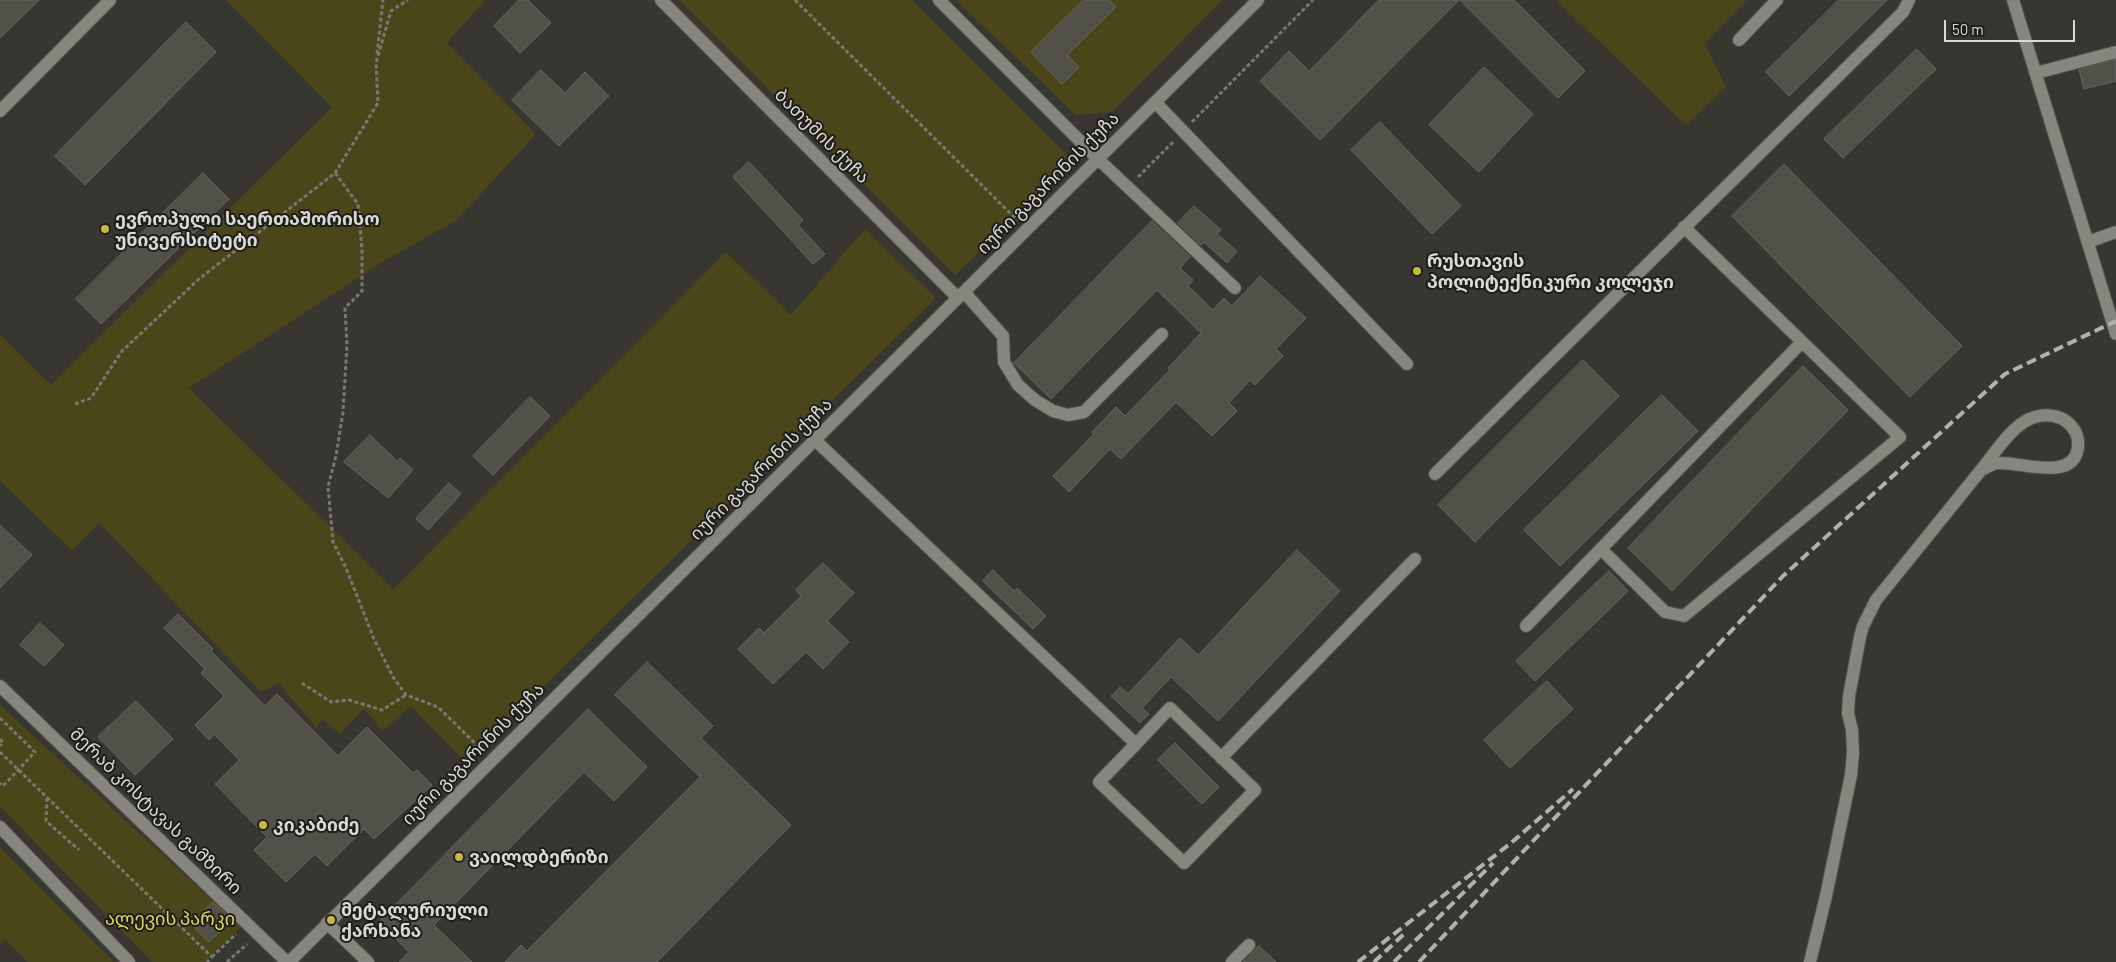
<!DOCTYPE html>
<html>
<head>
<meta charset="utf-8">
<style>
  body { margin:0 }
  #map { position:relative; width:2116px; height:962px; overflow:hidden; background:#373630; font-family:Barlow,sans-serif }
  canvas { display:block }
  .scale { position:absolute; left:1944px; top:20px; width:131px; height:22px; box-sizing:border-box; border:2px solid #d9d9d5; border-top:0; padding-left:6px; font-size:15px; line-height:18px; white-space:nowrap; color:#d9d9d5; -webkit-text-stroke:4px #1e1e1b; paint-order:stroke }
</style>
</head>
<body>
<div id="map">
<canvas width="2116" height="962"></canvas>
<div class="scale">50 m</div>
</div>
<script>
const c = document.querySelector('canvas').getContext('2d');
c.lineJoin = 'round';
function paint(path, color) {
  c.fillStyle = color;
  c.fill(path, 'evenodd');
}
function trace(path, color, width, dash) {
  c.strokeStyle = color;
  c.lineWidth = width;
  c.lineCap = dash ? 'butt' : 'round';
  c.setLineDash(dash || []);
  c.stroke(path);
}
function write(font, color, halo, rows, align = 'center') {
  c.font = font + ' Barlow,"Noto Sans Georgian",sans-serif';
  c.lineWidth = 4;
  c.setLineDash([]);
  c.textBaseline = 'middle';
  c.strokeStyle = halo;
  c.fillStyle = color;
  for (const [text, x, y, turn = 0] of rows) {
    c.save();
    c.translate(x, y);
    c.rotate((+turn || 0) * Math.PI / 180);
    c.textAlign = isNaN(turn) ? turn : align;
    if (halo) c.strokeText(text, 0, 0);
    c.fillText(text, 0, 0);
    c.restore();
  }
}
const green = new Path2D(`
  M 226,0 L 485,0 L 447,43 L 536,134 L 457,220 L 384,261 L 189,388 L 393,589 L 726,252 L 791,315 L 865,229 L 936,298 L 466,763 L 411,706 L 383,731 L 364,709 L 340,734 L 322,719 L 316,728 L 279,683 L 261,692 L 99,523 L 72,550 L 0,481 L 0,334 L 51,385 L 332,107 Z
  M 679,0 L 912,0 L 1074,162 L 955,275 Z
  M 956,0 L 1222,0 L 1112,112 L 1076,115 Z
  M 1556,0 L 1747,0 L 1705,43 L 1726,87 L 1686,125 Z
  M 0,705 L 241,927 L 205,962 L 152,962 L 0,806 Z
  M 0,847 L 114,962 L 28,962 L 5,939 L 0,944 Z`);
const building = new Path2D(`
  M 0,0 L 39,0 L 0,38 Z
  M 519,0 L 528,0 L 551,23 L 520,53 L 494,26 Z
  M 1084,0 L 1109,0 L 1116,7 L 1067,55 L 1079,67 L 1062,84 L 1031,52 Z
  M 1379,0 L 1459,0 L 1320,140 L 1260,81 L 1289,51 L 1309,71 Z
  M 1460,0 L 1514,0 L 1585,71 L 1558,98 Z
  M 1839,0 L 1887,0 L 1789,96 L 1766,72 Z
  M 186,22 L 216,52 L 85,185 L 55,156 Z
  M 1917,49 L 1936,69 L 1843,158 L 1824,139 Z
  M 2116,60 L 2116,81 L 2084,89 L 2079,70 Z
  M 1484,67 L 1533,114 L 1479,172 L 1429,125 Z
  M 541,70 L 565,93 L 585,72 L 609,96 L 559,146 L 512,100 Z
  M 1380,122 L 1461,206 L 1432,234 L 1351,150 Z
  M 749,162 L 803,220 L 798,225 L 825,254 L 813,264 L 733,177 Z
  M 1784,164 L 1962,346 L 1910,397 L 1732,216 Z
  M 203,173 L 229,199 L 101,324 L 76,299 Z
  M 1194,206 L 1221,230 L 1217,234 L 1237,251 L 1227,263 L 1204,242 L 1201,245 L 1178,223 Z
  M 1152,221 L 1190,257 L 1180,268 L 1193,280 L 1188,286 L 1213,310 L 1224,298 L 1232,306 L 1260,276 L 1306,318 L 1276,349 L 1283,356 L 1255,385 L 1250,380 L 1229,403 L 1237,411 L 1212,436 L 1176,402 L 1121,459 L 1110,449 L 1069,492 L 1053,476 L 1094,434 L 1092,432 L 1116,407 L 1125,416 L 1170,370 L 1168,368 L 1201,333 L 1157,290 L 1051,399 L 1014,363 Z
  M 1583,360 L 1619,396 L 1475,542 L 1438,505 Z
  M 1803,366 L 1848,410 L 1672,591 L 1628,548 Z
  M 1662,395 L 1698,431 L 1560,566 L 1524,530 Z
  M 530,397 L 550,416 L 493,475 L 473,456 Z
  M 370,435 L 397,461 L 400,458 L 413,470 L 388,498 L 344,462 Z
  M 449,483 L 461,494 L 428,530 L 416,519 Z
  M 0,525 L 32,555 L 0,588 Z
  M 1297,550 L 1340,591 L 1218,721 L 1171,677 L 1142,708 L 1149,714 L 1140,723 L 1111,696 L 1120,687 L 1128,694 L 1180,638 L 1198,655 Z
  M 823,563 L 854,593 L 827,621 L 849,642 L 823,669 L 806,652 L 773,684 L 738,649 L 759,628 L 764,633 L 801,596 L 796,590 Z
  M 993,570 L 1014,591 L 1017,588 L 1046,616 L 1033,629 L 983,581 Z
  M 1609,571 L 1628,591 L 1535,681 L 1516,661 Z
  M 178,614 L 213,649 L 211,651 L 265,706 L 277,694 L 338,756 L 367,727 L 413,773 L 417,770 L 432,785 L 374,839 L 364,829 L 327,866 L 315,854 L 286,882 L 254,850 L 267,837 L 215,784 L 239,760 L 214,734 L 209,740 L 195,725 L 224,696 L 201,673 L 205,669 L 164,628 Z
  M 40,623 L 64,645 L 44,666 L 20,645 Z
  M 647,662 L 713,726 L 701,738 L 791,825 L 657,962 L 505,962 L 521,945 L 527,951 L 700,777 L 615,695 Z
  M 1547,681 L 1573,709 L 1510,768 L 1484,740 Z
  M 136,701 L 173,739 L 135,775 L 98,737 Z
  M 588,709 L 647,767 L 614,801 L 584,772 L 434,925 L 472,962 L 399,962 L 409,952 L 379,922 Z
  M 1175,743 L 1219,787 L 1202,804 L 1158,760 Z
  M 213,902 L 232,920 L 209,942 L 191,924 Z
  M 1259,946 L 1276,962 L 1244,962 Z`);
const path = new Path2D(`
  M 795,0 L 1017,220
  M 377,54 L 383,0
  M 1192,122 L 1313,0
  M 335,173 L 358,204 L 362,250 L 362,291 L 345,308 L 347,345 L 343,412 L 336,456 L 328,487 L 333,542 L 346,568 L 374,639 L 393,677 L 406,695 L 438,707 L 482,750
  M 1138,177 L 1174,141
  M 75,404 L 91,398 L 122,351 L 199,279 L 335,173 L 378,103 L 376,63 L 391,11 L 408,0
  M 302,683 L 331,702 L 349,700 L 382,710 L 406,695
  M 0,718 L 35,752 L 3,786 L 0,783
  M 0,739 L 3,743 L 0,746
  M 0,752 L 212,957 L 207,962
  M 47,798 L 46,821 L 79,850
  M 212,957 L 236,934
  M 227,962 L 247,944`);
const minor = new Path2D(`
  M 661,0 L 958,298
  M 939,0 L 1098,159 L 1235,288
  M 2013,0 L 2116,334
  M 1739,40 L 1777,0
  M 2036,73 L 2116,52
  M 1155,102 L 1407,364
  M 0,111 L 110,0
  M 2088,242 L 2116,232
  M 964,292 L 1003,336 L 1004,362 L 1018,385 L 1035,400 L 1053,411 L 1068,415 L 1084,412 L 1162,334
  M 815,440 L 1136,744 L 1170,708 L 1255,790 L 1184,863 L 1099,782 L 1136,744
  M 1435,474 L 1903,12 L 1909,0
  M 1601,549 L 1665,612 L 1684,616 L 1900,437 L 1684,227
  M 1526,626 L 1802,342
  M 0,686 L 287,962
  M 1221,758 L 1415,559
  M 0,827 L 129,962
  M 327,923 L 368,962
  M 289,962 L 1258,0
  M 1232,962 L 1249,945
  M 1810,962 L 1826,896 L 1851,775 L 1853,753 L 1852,730 L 1848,713 L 1849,696 L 1860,637 L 1863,626 L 1876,600 C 1911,557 1946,513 1981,470 C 1994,454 2007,433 2024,422 C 2042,411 2066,413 2076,433 C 2079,440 2079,445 2077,452 C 2069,481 2018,461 1997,463 C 1991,464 1985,468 1980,471`);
const rail = new Path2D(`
  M 1358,962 L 1511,843 L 1573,789
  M 1374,962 L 1404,934
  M 1394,962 L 1493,863
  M 1419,962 L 1783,576 L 2005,374 L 2116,321`);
const markers = [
  [105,229,5,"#c7bb3c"],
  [1417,271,5,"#c7bb3c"],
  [263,825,5,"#c7bb3c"],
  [459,857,5,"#c7bb3c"],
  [331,920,5,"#c7bb3c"]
];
const streetNames = [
  ["ბათუმის ქუჩა",822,136,45],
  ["იური გაგარინის ქუჩა",1048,183,-45],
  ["იური გაგარინის ქუჩა",761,469,-45],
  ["იური გაგარინის ქუჩა",473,754,-45],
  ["მერაბ კოსტავას გამზირი",156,811,44]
];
const poiNames = [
  ["ევროპული საერთაშორისო",115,219],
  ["უნივერსიტეტი",115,240],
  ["რუსთავის",1427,261],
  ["პოლიტექნიკური კოლეჯი",1427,282],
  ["კიკაბიძე",273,825],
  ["ვაილდბერიზი",469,857],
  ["მეტალურიული",341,910],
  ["ქარხანა",341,931]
];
const parkNames = [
  ["ალევის პარკი",170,919]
];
paint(green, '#4a4619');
paint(building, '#51514a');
trace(building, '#66655e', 1);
trace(minor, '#52524d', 14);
trace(path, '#787772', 3, [4, 2.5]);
trace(minor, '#86857e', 12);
trace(rail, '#b1b1ad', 4, [10, 5]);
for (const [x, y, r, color] of markers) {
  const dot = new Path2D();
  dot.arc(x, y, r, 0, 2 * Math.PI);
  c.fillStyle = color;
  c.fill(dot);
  trace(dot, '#1e1e1b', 2);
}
write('18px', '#d9d9d5', '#1e1e1b', streetNames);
write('bold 18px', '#d9d9d5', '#1e1e1b', poiNames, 'left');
write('18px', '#e1d763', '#1e1e1b', parkNames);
</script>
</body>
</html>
